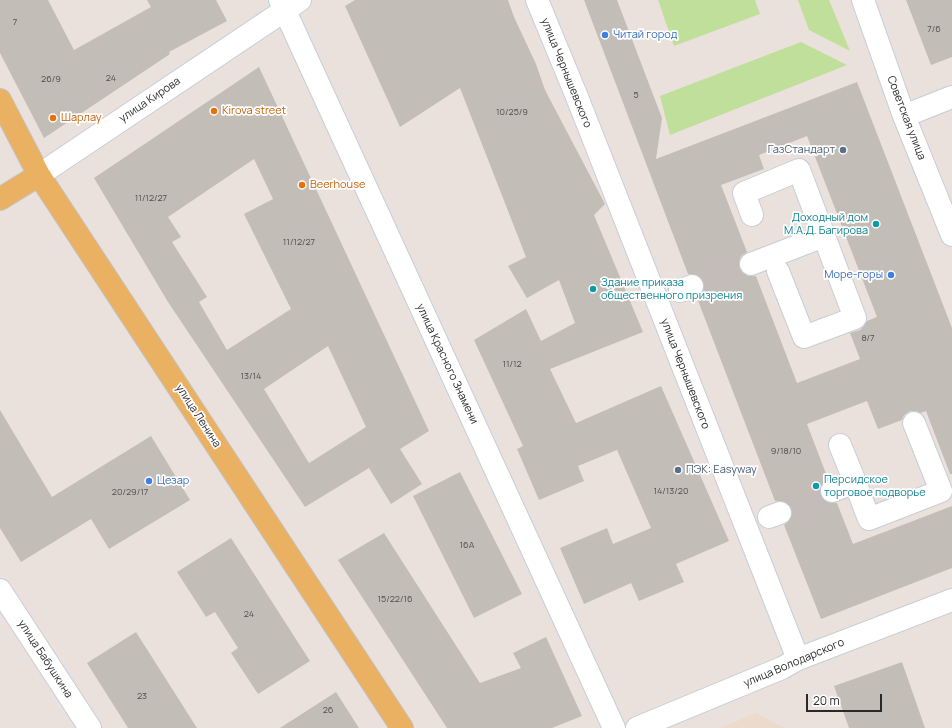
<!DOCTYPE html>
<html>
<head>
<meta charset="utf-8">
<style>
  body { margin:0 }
  #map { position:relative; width:952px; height:728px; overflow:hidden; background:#ebe1dc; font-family:Manrope,sans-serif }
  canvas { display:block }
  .scale { position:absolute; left:806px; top:694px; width:76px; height:18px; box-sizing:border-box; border:2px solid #292929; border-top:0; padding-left:5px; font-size:12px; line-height:14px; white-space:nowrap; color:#292929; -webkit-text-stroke:3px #fff; paint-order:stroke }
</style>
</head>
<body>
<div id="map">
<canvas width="952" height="728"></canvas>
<div class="scale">20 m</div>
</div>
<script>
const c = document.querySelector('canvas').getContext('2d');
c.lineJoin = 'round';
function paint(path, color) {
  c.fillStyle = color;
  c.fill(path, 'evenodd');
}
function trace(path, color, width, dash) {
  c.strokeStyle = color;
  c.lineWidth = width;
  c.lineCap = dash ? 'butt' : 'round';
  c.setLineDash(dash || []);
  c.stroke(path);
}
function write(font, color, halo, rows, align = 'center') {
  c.font = font + ' Manrope,sans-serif';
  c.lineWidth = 3.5;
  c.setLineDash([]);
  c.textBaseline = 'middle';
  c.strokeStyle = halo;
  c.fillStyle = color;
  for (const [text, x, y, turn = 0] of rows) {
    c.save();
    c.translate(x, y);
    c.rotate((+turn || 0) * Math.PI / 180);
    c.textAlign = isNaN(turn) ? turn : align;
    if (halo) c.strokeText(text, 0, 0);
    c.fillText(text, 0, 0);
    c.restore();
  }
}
const education = new Path2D(`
  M 756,713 L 785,728 L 720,728 Z`);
const green = new Path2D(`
  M 658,0 L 755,0 L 760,14 L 674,46 Z
  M 798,0 L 829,0 L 850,51 L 809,30 Z
  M 801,42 L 847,65 L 670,135 L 660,96 Z`);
const building = new Path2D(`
  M 0,0 L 48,0 L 74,50 L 151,7 L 147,0 L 216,0 L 227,21 L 169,52 L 170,54 L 44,138 L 0,53 Z
  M 355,0 L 508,0 L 514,17 L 536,64 L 545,90 L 605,204 L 594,215 L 643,332 L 550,369 L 576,423 L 661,386 L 729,541 L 676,564 L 684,582 L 639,601 L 631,583 L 584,604 L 560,548 L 607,528 L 613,544 L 651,528 L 617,450 L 578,466 L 584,481 L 539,500 L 517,449 L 523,446 L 474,340 L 526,309 L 541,341 L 575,323 L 559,280 L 527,298 L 508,266 L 526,257 L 460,88 L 400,127 L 345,6 Z
  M 584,0 L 617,0 L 662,118 L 656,159 L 857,82 L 952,328 L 952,474 L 950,474 L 926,411 L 921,413 L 915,411 L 910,411 L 904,415 L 902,420 L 878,429 L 867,401 L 807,424 L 828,479 L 822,484 L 820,490 L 820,495 L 825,501 L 831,503 L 837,503 L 853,544 L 952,506 L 952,568 L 821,619 L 784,525 L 789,521 L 792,516 L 792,508 L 788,503 L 783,501 L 775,501 L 697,298 L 702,293 L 704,287 L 704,282 L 699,276 L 694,274 L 688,274 ZM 807,136 L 877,317 L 867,321 L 864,326 L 860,330 L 850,333 L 860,359 L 797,383 L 756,276 L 749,276 L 743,274 L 739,268 L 739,262 L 741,256 L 747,252 L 721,185 L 764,169 L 759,155 Z
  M 906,0 L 952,0 L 952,57 L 931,65 Z
  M 259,67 L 429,431 L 400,449 L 422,484 L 391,504 L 369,468 L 305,507 L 168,302 L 94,178 ZM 254,159 L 273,199 L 244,214 L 291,309 L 227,350 L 199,302 L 207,297 L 172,242 L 181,237 L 168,217 ZM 328,346 L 366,427 L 309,463 L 264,389 Z
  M 0,410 L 52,497 L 151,436 L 190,500 L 109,549 L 91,519 L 21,562 L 0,528 Z
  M 460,472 L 522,594 L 474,618 L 413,496 Z
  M 384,533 L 480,683 L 521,668 L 513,653 L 546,637 L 582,716 L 552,728 L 447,728 L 338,560 Z
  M 231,538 L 310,661 L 258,694 L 231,653 L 238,648 L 215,612 L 206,617 L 177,572 Z
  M 136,632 L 197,728 L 128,728 L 87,663 Z
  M 902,662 L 925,728 L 849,728 L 834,686 Z
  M 336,692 L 359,728 L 280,728 Z`);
const minorTunnel = new Path2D(`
  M 692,286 L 751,264
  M 780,513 L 832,491`);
const minor = new Path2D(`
  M 280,0 L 614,728
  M 537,0 L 577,97 L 798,659
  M 863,0 L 904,116 L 952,235
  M 904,116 L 952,97
  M 39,175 L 300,0
  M 751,264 L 824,236 L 799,170 L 744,193 L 752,215
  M 778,271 L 804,337 L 855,318 L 824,236
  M 680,291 L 692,286
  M 840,445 L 855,482
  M 832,491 L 855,482 L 869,519 L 941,491 L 914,423
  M 769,517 L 780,513
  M 0,590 L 90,728
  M 637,728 L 782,668 L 798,659 L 952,600`);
const major = new Path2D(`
  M 0,100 L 39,175 L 402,728
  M 0,199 L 39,175`);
const markers = [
  [605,35,4,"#3f7fe0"],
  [214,111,4,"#e8710a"],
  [53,118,4,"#e8710a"],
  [843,150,4,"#5c6f8a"],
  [302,185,4,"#e8710a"],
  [876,224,4,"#0f9aa8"],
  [891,275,4,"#3f7fe0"],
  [593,289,4,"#0f9aa8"],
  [678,470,4,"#5c6f8a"],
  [149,481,4,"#3f7fe0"],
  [816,486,4,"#0f9aa8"]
];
const numberNames = [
  ["7",15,22],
  ["7/6",934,29],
  ["24",111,78],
  ["26/9",51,79],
  ["5",636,95],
  ["10/25/9",512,112],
  ["11/12/27",151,198],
  ["11/12/27",299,242],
  ["8/7",868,338],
  ["11/12",512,364],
  ["13/14",251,376],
  ["9/18/10",786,451],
  ["14/13/20",671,491],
  ["20/29/17",130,492],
  ["16А",467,545],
  ["15/22/16",395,599],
  ["24",249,614],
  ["23",142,696],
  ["26",328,710]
];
const shopNames = [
  ["Читай город",613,35],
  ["Море-горы",883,275,"right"],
  ["Цезар",157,481]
];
const streetNames = [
  ["улица Чернышевского",566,73,68],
  ["улица Кирова",150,100,-34],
  ["Советская улица",906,118,69],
  ["улица Красного Знамени",447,364,65],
  ["улица Чернышевского",685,374,69],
  ["улица Ленина",198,416,57],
  ["улица Бабушкина",45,659,57],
  ["улица Володарского",794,663,-23]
];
const foodNames = [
  ["Kirova street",222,111],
  ["Шарлау",61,118],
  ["Beerhouse",310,185]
];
const serviceNames = [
  ["ГазСтандарт",835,150],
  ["ПЭК: Easyway",686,470,"left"]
];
const cultureNames = [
  ["Доходный дом",868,218,"right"],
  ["М.А.Д. Багирова",868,231,"right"],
  ["Здание приказа",601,283],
  ["общественного призрения",601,296],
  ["Персидское",824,480],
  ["торговое подворье",824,493]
];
paint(education, '#ecdbcb');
paint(green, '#bfdf9a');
paint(building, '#c3bdb7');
trace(minorTunnel, '#c4bcb8', 22, [22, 11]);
trace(minor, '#c7cdd6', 24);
trace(major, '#c3c3c3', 24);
trace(minor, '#fff', 22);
trace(major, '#eab162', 22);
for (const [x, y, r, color] of markers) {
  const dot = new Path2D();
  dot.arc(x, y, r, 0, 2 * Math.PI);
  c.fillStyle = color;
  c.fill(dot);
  trace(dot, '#fff', 1.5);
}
write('9px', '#504e4c', null, numberNames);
write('11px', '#366cbe', '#fff', shopNames, 'left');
write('11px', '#292929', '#fff', streetNames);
write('11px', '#c56008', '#fff', foodNames, 'left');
write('11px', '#4e5e75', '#fff', serviceNames, 'right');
write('11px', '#0d838f', '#fff', cultureNames, 'left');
</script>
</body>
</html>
